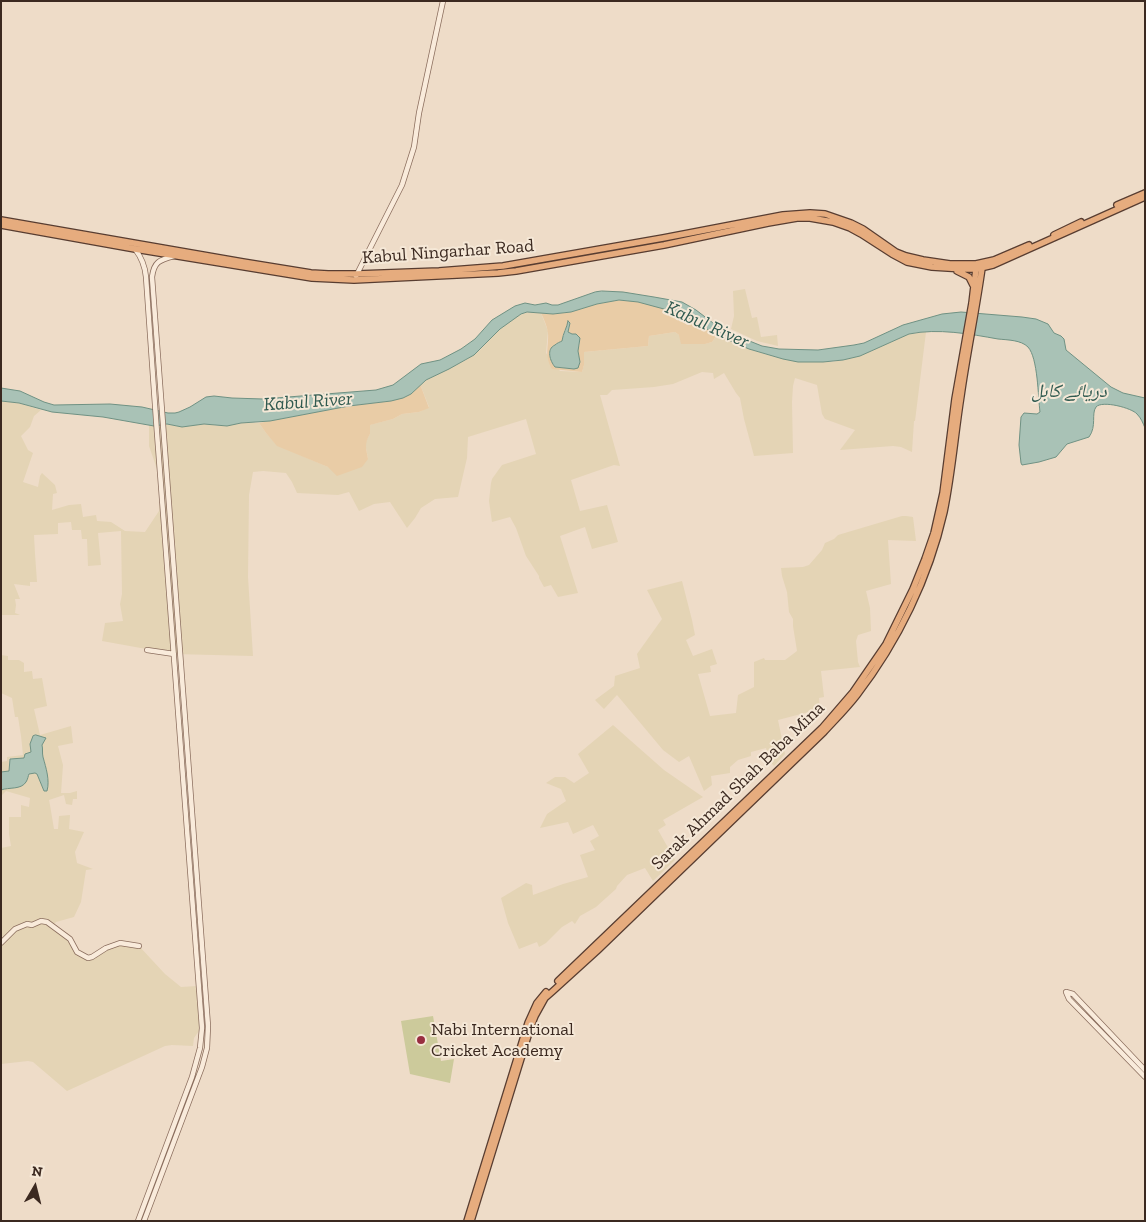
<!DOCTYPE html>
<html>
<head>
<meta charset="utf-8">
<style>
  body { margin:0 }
  #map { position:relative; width:1146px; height:1222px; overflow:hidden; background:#eedcc8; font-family:"Zilla Slab",serif }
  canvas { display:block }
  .frame { position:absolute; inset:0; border:2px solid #3b2920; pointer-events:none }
  .north { position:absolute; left:10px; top:1162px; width:50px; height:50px; -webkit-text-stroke:4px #f5e8d7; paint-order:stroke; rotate:8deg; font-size:14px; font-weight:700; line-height:20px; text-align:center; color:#3b2920 }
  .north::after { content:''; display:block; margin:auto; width:18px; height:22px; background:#3b2920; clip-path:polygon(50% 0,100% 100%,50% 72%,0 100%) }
</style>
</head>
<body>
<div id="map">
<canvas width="1146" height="1222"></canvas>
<div class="frame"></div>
<div class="north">N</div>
</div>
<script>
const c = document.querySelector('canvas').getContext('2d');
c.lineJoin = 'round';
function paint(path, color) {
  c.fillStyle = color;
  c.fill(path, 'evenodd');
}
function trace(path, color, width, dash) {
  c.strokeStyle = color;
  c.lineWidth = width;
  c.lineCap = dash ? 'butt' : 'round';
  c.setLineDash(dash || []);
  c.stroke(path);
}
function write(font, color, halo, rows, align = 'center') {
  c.font = font + ' "Zilla Slab","Noto Naskh Arabic",serif';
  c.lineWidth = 4;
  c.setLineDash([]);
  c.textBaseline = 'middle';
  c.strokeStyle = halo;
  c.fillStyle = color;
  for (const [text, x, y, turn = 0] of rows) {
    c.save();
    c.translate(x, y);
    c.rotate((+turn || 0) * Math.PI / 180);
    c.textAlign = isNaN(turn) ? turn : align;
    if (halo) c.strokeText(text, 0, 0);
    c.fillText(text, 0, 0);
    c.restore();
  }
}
const farmland = new Path2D(`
  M 745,289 L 752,318 L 757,317 L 761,337 L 777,335 L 778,346 L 757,341 L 731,329 L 734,316 L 733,291 Z
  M 532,312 L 541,313 L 548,331 L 546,353 L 560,371 L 582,372 L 584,365 L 584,352 L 648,346 L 649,336 L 675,332 L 679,335 L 695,343 L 705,344 L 712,342 L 717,335 L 749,349 L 765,354 L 783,359 L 811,362 L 832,362 L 860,356 L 909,334 L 926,332 L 915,421 L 914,421 L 912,452 L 901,447 L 893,446 L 840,450 L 855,430 L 825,419 L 822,414 L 817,385 L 795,378 L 793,386 L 792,402 L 793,453 L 754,456 L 744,419 L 740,398 L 736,393 L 724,373 L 714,379 L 713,373 L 702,372 L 673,384 L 654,387 L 612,390 L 607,395 L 600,395 L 620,466 L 614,465 L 571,480 L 580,511 L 607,505 L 618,542 L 592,549 L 585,527 L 560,536 L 578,593 L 558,597 L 551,585 L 544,587 L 539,578 L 539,576 L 526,556 L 516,528 L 510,517 L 492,522 L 489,501 L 491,483 L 492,479 L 502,465 L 536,454 L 526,419 L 468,437 L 467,458 L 458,497 L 435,499 L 421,508 L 415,518 L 407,528 L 390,502 L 374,504 L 359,511 L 349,492 L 338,495 L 297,493 L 292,482 L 286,473 L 263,471 L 253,472 L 249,495 L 248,577 L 253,656 L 174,654 L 102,641 L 105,623 L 123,621 L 120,604 L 122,594 L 121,531 L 98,533 L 101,565 L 88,566 L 87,539 L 82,539 L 81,530 L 72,530 L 71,522 L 58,523 L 58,534 L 34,535 L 35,554 L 37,582 L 30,582 L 30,586 L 14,584 L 20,599 L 15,599 L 16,605 L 15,613 L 20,615 L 1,615 L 1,401 L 19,403 L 41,410 L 34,416 L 30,427 L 21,436 L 28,450 L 33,453 L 23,482 L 38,487 L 40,476 L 42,473 L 55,485 L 57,493 L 53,494 L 52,510 L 69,505 L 81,504 L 83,517 L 96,515 L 97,521 L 111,522 L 125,531 L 145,532 L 159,511 L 163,473 L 157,469 L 149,446 L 149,425 L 154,426 L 167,424 L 182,427 L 204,424 L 220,426 L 241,423 L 259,423 L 266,433 L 277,445 L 328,467 L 368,459 L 366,448 L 366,441 L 370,434 L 369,425 L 393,419 L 402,414 L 419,412 L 429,407 L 420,384 L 433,376 L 466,360 L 480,350 L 500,329 L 515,317 L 525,313 Z
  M 902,516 L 906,516 L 913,517 L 916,541 L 888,540 L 891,584 L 866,591 L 870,608 L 871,631 L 858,635 L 856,641 L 858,662 L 860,667 L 821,671 L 824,697 L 819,698 L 820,709 L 778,720 L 785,754 L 774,766 L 769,760 L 766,748 L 751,752 L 751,756 L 738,760 L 730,767 L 730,773 L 711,776 L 712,785 L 704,791 L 689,756 L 679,762 L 663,750 L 617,695 L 604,709 L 595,700 L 614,686 L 615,676 L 640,668 L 637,654 L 662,619 L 647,590 L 682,581 L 692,620 L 695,635 L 686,640 L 693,656 L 712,649 L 717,664 L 710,666 L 711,672 L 698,674 L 710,716 L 736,713 L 738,695 L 754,687 L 754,662 L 764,658 L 765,660 L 785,660 L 797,651 L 793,626 L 793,619 L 789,612 L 787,592 L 782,576 L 781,568 L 803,567 L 809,565 L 822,550 L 825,543 L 834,539 L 838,535 Z
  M 1,655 L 8,656 L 8,660 L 19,660 L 24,663 L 24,672 L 32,671 L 33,679 L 42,678 L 47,706 L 34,709 L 40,735 L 71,726 L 73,743 L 58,746 L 63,765 L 61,793 L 70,793 L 77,791 L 77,799 L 73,799 L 72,805 L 66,804 L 64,795 L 49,800 L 50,805 L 54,829 L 58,829 L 59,816 L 70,815 L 69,829 L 84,832 L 75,852 L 77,863 L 93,869 L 86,870 L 81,902 L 74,917 L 56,922 L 53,926 L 70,939 L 77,952 L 88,958 L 120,943 L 139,946 L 165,974 L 181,987 L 197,986 L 201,1028 L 194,1038 L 193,1046 L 172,1045 L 165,1046 L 67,1091 L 33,1062 L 28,1061 L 1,1064 L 1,848 L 11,846 L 9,834 L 9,817 L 21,817 L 21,805 L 29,807 L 30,798 L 6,791 L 1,796 L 1,790 L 7,788 L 17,788 L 22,785 L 30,774 L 35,773 L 37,774 L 44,791 L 47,791 L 48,776 L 43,756 L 42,742 L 32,741 L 30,744 L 31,752 L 26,754 L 24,758 L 11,758 L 9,760 L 9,771 L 1,772 L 1,762 L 7,761 L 7,757 L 23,755 L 21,736 L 18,717 L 15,717 L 12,698 L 1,693 Z
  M 613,725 L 664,770 L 703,797 L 663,820 L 666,825 L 658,830 L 675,860 L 653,881 L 645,868 L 627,875 L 617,886 L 616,889 L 596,907 L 580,916 L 575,924 L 572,921 L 562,927 L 546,943 L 539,947 L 537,942 L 519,949 L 508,923 L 501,898 L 526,883 L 532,885 L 533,895 L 563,884 L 588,877 L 580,855 L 595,850 L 590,841 L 599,836 L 593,825 L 573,834 L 568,822 L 540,828 L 547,814 L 566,801 L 561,789 L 546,783 L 555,777 L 565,777 L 574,783 L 589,773 L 578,754 Z`);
const green = new Path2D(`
  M 433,1016 L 441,1061 L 454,1059 L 450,1083 L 410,1074 L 401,1021 Z`);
const sand = new Path2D(`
  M 619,300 C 641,301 664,306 683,315 C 695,321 706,328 717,335 L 712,342 L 705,344 L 681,344 L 679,335 L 675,332 L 649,336 L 648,346 L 584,352 L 584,365 L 582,372 L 552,369 C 544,355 549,347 548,333 C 547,326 544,319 541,313 L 553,314 L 571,312 L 597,304 ZM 570,325 L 568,332 L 572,334 L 576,334 L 580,342 L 578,351 L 580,362 L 574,369 L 555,367 C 550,361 546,349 555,345 C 557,343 560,343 562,341 C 563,334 564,328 570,325 Z
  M 420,384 L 429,408 L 419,412 L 402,414 L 393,419 L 370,425 L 370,434 C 364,444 366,448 368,459 L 362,467 L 337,476 L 328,467 L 277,446 L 266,433 L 259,423 L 349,406 L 390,401 L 403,398 L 411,394 Z`);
const water = new Path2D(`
  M 602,291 L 623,292 L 654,297 L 682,302 L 696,310 L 717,326 L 732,334 L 762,346 L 779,349 L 818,350 L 854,345 L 864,343 L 903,325 L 942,314 L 961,312 L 1022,317 L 1036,319 L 1048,324 L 1054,333 L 1061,336 L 1064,339 L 1066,350 L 1111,387 L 1123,393 L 1145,398 L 1145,428 C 1143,423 1141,418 1137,414 C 1132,408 1102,400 1096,407 C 1091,414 1097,426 1089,437 L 1067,444 L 1056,457 L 1039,462 L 1022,465 L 1021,463 L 1019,445 L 1021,417 L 1024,413 L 1037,414 L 1040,412 C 1038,397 1038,358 1028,347 C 1021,340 1008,340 998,339 C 970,334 938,328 909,334 L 860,356 L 843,360 L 823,362 L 798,362 L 783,359 L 749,349 L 717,335 L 684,315 L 675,312 L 638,302 L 619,300 L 597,304 L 571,312 L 553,314 L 527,312 L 521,314 L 500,329 L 474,355 L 449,369 L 426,380 L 411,394 L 403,398 L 391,401 L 349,406 L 270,421 L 241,423 L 227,426 L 204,424 L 182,427 L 167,424 L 154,426 L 103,417 L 52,412 L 19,403 L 1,401 L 1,388 L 20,391 L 44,402 L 54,405 L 110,404 L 142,407 L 168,413 L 175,413 L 179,412 L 190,407 L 206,397 L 214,396 L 232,398 L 263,399 L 376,390 L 393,385 L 421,364 L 440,360 L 461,349 L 475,339 L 492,320 L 515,306 L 525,303 L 535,305 L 546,303 L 552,305 L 558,305 L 595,292 Z
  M 568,321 L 570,323 L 568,332 L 572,334 L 576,334 L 580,338 L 578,351 L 580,362 L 578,368 L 574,369 L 555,367 C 550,361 546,349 555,345 C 557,343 560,342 562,341 C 563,333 567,328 568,321 Z
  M 36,735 L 46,738 L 42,745 C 43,749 42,753 43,757 C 46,768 50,780 47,791 L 44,791 L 37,774 L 35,773 L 29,774 C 28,776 28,779 26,782 C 21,790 9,787 1,790 L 1,772 L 9,771 L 10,759 L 24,758 L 25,754 L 31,752 L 30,744 L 33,736 Z`);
const tertiary = new Path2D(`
  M 135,249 C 142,258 145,266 146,277 L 157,433 L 202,1028 L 200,1048 L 192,1077 L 138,1221
  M 356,276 L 402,185 L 414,147 L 419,113 L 443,1
  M 147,650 L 174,654
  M 1,943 L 15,929 L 27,924 L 32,925 L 41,921 L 47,922 L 70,939 L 77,952 L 88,958 L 92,957 L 106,948 L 120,943 L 139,946
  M 1066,992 L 1069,999 L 1145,1077
  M 1066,992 L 1073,994 L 1145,1070
  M 144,1221 L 202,1067 L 207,1048 L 208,1026 L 152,277 C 154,262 159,260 174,256`);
const trunk = new Path2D(`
  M 1117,205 L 1145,193
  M 1,220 L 243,262 L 311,273 L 328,274 L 357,274 L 439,271 L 503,266 L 663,238 L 783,215 L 810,213 L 825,214 L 851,223 L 863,229 L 896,252 L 906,256 L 923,260 L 950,264 L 976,264 L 994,260 L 1029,245
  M 1,225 L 135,249 L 312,278 L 354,280 L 498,273 L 516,271 L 664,245 L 768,223 L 797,218 L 810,218 L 833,222 L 850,228 L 861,234 L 892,254 L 907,262 L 932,267 L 964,269 L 976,269 L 993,265 L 1145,197
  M 1054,235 L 1081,222
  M 957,271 L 969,277 L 973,285
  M 558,981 L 822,728 L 853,692 L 886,644 L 913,589 L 925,559 L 934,533 L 943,493 L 955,399 L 972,303 L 976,269
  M 467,1221 L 528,1023 L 537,1003 L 546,992
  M 471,1221 L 531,1026 L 535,1016 L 545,998 L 553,991 L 597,951 L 824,732 C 835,720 847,708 857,695 C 898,642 929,578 944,512 C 952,473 955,434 961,396 C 967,353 976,311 982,268`);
const markers = [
  [421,1040,5,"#982e40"]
];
const streetNames = [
  ["Kabul Ningarhar Road",448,252,-4],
  ["Sarak Ahmad Shah Baba Mina",738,786,-44]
];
const poiNames = [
  ["Nabi International",431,1030],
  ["Cricket Academy",431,1051]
];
const waterNames = [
  ["Kabul River",707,325,24],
  ["دریائے کابل",1069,392],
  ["Kabul River",308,402,-4]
];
paint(farmland, '#e4d4b5');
paint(green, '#ccca9b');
paint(sand, '#e9cca6');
paint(water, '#a9c2b6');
trace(water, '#6f9183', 1);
trace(tertiary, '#8a6d5d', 6);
trace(trunk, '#583d31', 8);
trace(tertiary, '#f9ebdb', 4.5);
trace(trunk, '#e6ac7e', 5.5);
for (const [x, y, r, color] of markers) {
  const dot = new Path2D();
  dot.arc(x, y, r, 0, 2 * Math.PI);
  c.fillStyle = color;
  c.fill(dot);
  trace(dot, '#f5e8d7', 2);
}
write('18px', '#3b2920', '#f5e8d7', streetNames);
write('18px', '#3b2920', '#f5e8d7', poiNames, 'left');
write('italic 19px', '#305a50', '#f5e8d7', waterNames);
</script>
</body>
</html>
